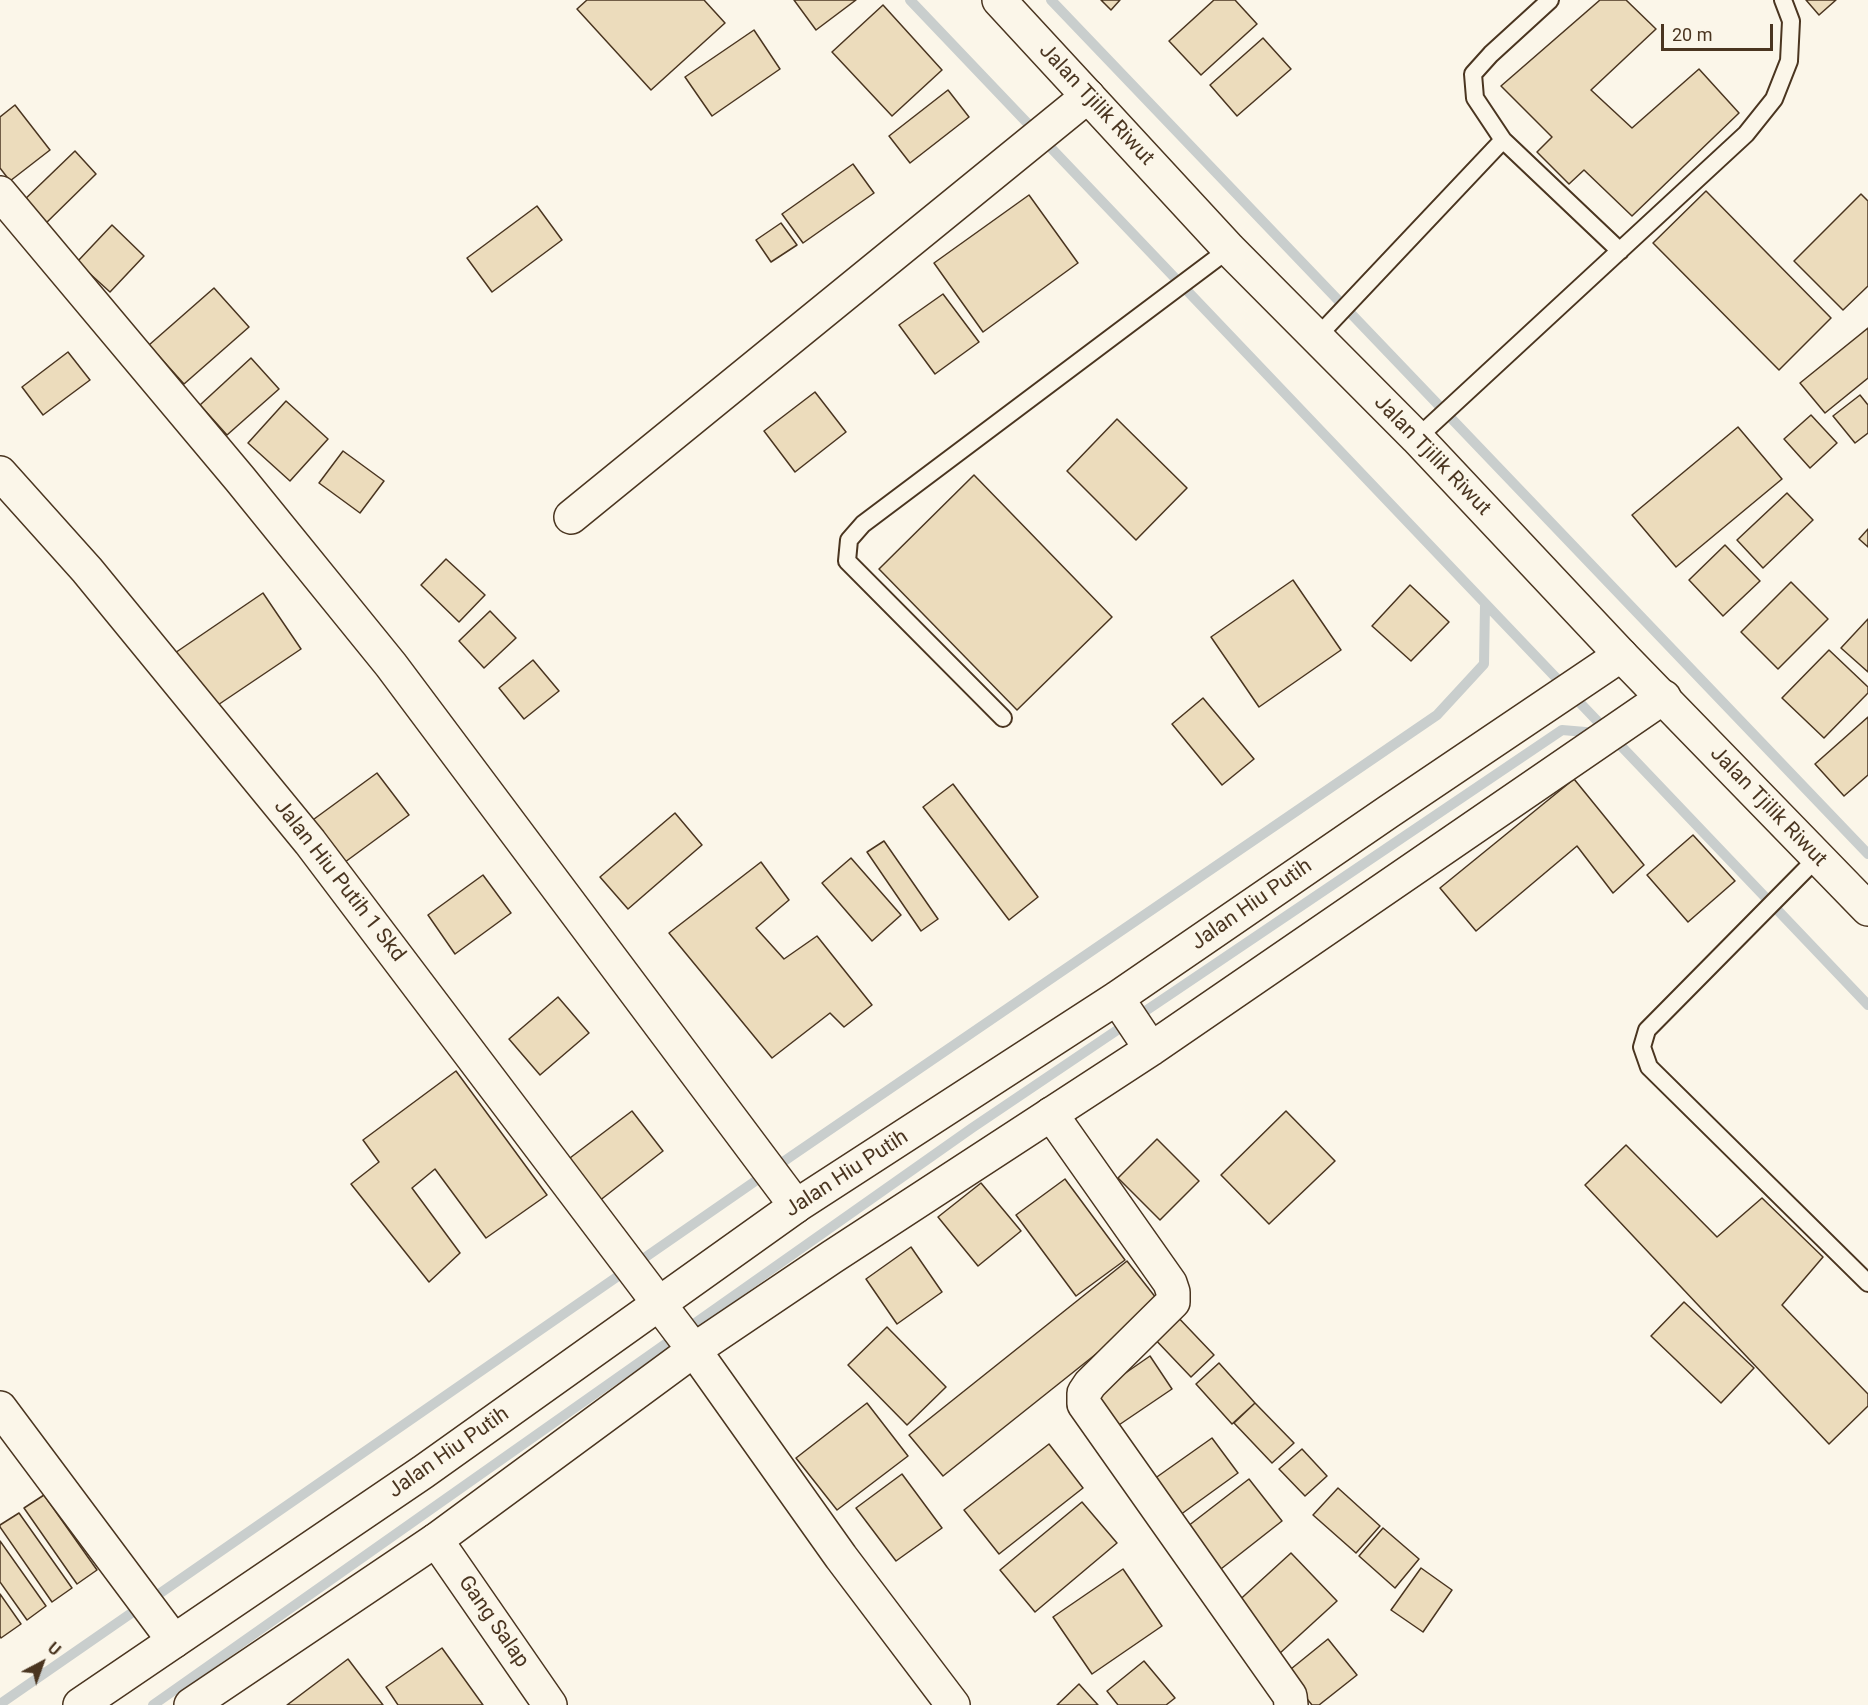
<!DOCTYPE html>
<html>
<head>
<meta charset="utf-8">
<style>
  body { margin:0 }
  #map { position:relative; width:1868px; height:1705px; overflow:hidden; background:#fbf6e9; font-family:Roboto,sans-serif }
  canvas { display:block }
  .north { position:absolute; left:12px; top:1633px; width:60px; height:60px; -webkit-text-stroke:4px #fbf6e9; paint-order:stroke; rotate:41deg; font-size:16px; font-weight:700; line-height:24px; text-align:center; color:#4a3520 }
  .north::after { content:''; display:block; margin:auto; width:21px; height:27px; background:#4a3520; clip-path:polygon(50% 0,100% 100%,50% 72%,0 100%) }
  .scale { position:absolute; left:1661px; top:24px; width:112px; height:27px; box-sizing:border-box; border:3px solid #4a3520; border-top:0; padding-left:8px; font-size:18px; line-height:21px; white-space:nowrap; color:#4a3520; -webkit-text-stroke:4px #fbf6e9; paint-order:stroke }
</style>
</head>
<body>
<div id="map">
<canvas width="1868" height="1705"></canvas>
<div class="north">U</div>
<div class="scale">20 m</div>
</div>
<script>
const c = document.querySelector('canvas').getContext('2d');
c.lineJoin = 'round';
function trace(path, color, width, dash) {
  c.strokeStyle = color;
  c.lineWidth = width;
  c.lineCap = dash ? 'butt' : 'round';
  c.setLineDash(dash || []);
  c.stroke(path);
}
function paint(path, color) {
  c.fillStyle = color;
  c.fill(path, 'evenodd');
}
function write(font, color, halo, rows, align = 'center') {
  c.font = font + ' Roboto,sans-serif';
  c.lineWidth = 4.5;
  c.setLineDash([]);
  c.textBaseline = 'middle';
  c.strokeStyle = halo;
  c.fillStyle = color;
  for (const [text, x, y, turn = 0] of rows) {
    c.save();
    c.translate(x, y);
    c.rotate((+turn || 0) * Math.PI / 180);
    c.textAlign = isNaN(turn) ? turn : align;
    if (halo) c.strokeText(text, 0, 0);
    c.fillText(text, 0, 0);
    c.restore();
  }
}
const stream = new Path2D(`
  M 910,0 L 1868,1005
  M 1051,0 L 1868,854
  M 0,1704 L 793,1155 L 1437,715 L 1484,664 L 1485,604
  M 153,1705 L 972,1128 L 1562,730 L 1597,733`);
const building = new Path2D(`
  M 587,0 L 704,0 L 725,23 L 651,90 L 577,9 Z
  M 794,0 L 856,0 L 816,30 Z
  M 1101,0 L 1120,0 L 1111,10 Z
  M 1214,0 L 1235,0 L 1257,24 L 1201,75 L 1169,41 Z
  M 1600,0 L 1626,0 L 1656,29 L 1591,90 L 1632,128 L 1699,69 L 1739,113 L 1632,216 L 1584,170 L 1569,184 L 1537,152 L 1552,137 L 1501,86 Z
  M 1806,0 L 1836,0 L 1819,15 Z
  M 883,5 L 942,70 L 892,116 L 832,52 Z
  M 754,30 L 780,69 L 712,116 L 685,77 Z
  M 1263,38 L 1291,69 L 1237,116 L 1210,85 Z
  M 948,90 L 969,117 L 910,163 L 889,136 Z
  M 15,105 L 50,150 L 10,181 L 0,168 L 0,117 Z
  M 75,151 L 96,174 L 43,226 L 21,203 Z
  M 853,164 L 874,193 L 803,243 L 782,214 Z
  M 1706,191 L 1831,318 L 1779,370 L 1653,243 Z
  M 1861,194 L 1868,201 L 1868,286 L 1843,310 L 1794,261 Z
  M 1029,195 L 1078,263 L 983,332 L 934,263 Z
  M 537,206 L 562,240 L 492,292 L 467,258 Z
  M 781,223 L 797,245 L 771,262 L 756,240 Z
  M 112,225 L 144,256 L 110,292 L 77,262 Z
  M 214,288 L 249,327 L 184,384 L 149,345 Z
  M 943,294 L 979,342 L 935,374 L 899,325 Z
  M 1868,328 L 1868,378 L 1825,413 L 1800,383 Z
  M 68,352 L 90,380 L 43,415 L 22,387 Z
  M 251,358 L 279,389 L 227,435 L 200,405 Z
  M 815,392 L 846,432 L 795,472 L 764,431 Z
  M 1860,395 L 1868,405 L 1868,433 L 1855,443 L 1833,416 Z
  M 286,401 L 328,439 L 290,481 L 248,443 Z
  M 1811,415 L 1837,443 L 1810,468 L 1784,439 Z
  M 1117,419 L 1187,488 L 1136,540 L 1067,471 Z
  M 1738,427 L 1782,479 L 1676,567 L 1632,515 Z
  M 343,451 L 384,481 L 360,513 L 319,483 Z
  M 974,475 L 1112,617 L 1017,710 L 879,569 Z
  M 1787,493 L 1813,520 L 1763,568 L 1737,540 Z
  M 1868,529 L 1868,547 L 1859,539 Z
  M 1725,545 L 1760,581 L 1723,616 L 1689,580 Z
  M 446,559 L 485,595 L 459,622 L 421,585 Z
  M 1293,580 L 1341,650 L 1259,707 L 1211,637 Z
  M 1791,582 L 1828,619 L 1778,669 L 1741,632 Z
  M 1410,585 L 1449,622 L 1411,661 L 1372,626 Z
  M 263,593 L 301,649 L 206,713 L 169,657 Z
  M 490,611 L 516,638 L 484,668 L 459,641 Z
  M 1868,619 L 1868,672 L 1841,648 Z
  M 1829,650 L 1868,687 L 1868,693 L 1824,738 L 1782,698 Z
  M 533,660 L 559,691 L 524,719 L 499,688 Z
  M 1203,698 L 1254,759 L 1222,785 L 1172,724 Z
  M 1868,717 L 1868,775 L 1844,796 L 1815,764 Z
  M 377,773 L 409,815 L 341,865 L 310,822 Z
  M 1574,779 L 1644,865 L 1613,893 L 1577,846 L 1476,931 L 1440,888 Z
  M 953,784 L 1038,897 L 1009,920 L 923,807 Z
  M 675,813 L 702,845 L 628,909 L 600,877 Z
  M 1693,835 L 1735,881 L 1688,922 L 1647,875 Z
  M 884,841 L 938,919 L 921,931 L 867,852 Z
  M 851,858 L 901,915 L 872,941 L 822,883 Z
  M 761,862 L 789,900 L 756,928 L 784,959 L 817,936 L 872,1005 L 844,1027 L 830,1013 L 772,1058 L 669,933 Z
  M 483,875 L 511,913 L 455,954 L 428,915 Z
  M 558,997 L 589,1033 L 540,1075 L 509,1039 Z
  M 456,1071 L 547,1195 L 486,1238 L 435,1169 L 412,1188 L 460,1253 L 429,1282 L 351,1184 L 379,1162 L 363,1140 Z
  M 632,1111 L 663,1151 L 594,1205 L 562,1164 Z
  M 1286,1111 L 1335,1161 L 1269,1224 L 1221,1175 Z
  M 1157,1139 L 1199,1181 L 1160,1220 L 1118,1178 Z
  M 1626,1145 L 1717,1237 L 1762,1198 L 1823,1257 L 1782,1305 L 1868,1394 L 1868,1406 L 1829,1444 L 1585,1185 Z
  M 1065,1179 L 1125,1260 L 1076,1296 L 1016,1215 Z
  M 981,1183 L 1021,1231 L 978,1266 L 938,1217 Z
  M 911,1247 L 942,1292 L 897,1324 L 866,1279 Z
  M 1127,1261 L 1160,1303 L 943,1476 L 909,1435 Z
  M 1684,1302 L 1754,1368 L 1721,1403 L 1651,1336 Z
  M 1173,1312 L 1214,1355 L 1191,1377 L 1150,1334 Z
  M 887,1327 L 946,1387 L 907,1425 L 848,1365 Z
  M 1150,1356 L 1172,1389 L 1110,1431 L 1088,1399 Z
  M 1219,1363 L 1255,1403 L 1232,1424 L 1196,1384 Z
  M 867,1403 L 908,1456 L 837,1510 L 796,1458 Z
  M 1255,1403 L 1294,1443 L 1272,1463 L 1234,1423 Z
  M 1212,1438 L 1238,1473 L 1180,1515 L 1154,1479 Z
  M 1049,1444 L 1083,1488 L 999,1554 L 964,1510 Z
  M 1302,1449 L 1327,1476 L 1305,1496 L 1279,1469 Z
  M 902,1474 L 942,1528 L 896,1561 L 856,1508 Z
  M 1249,1479 L 1282,1521 L 1212,1576 L 1179,1533 Z
  M 1338,1488 L 1380,1526 L 1356,1553 L 1313,1515 Z
  M 44,1495 L 97,1570 L 77,1584 L 24,1508 Z
  M 1082,1502 L 1117,1543 L 1035,1612 L 1000,1570 Z
  M 19,1513 L 72,1588 L 52,1602 L 0,1527 L 0,1525 Z
  M 1383,1528 L 1419,1559 L 1395,1588 L 1359,1556 Z
  M 0,1541 L 46,1606 L 27,1620 L 0,1582 Z
  M 1291,1553 L 1337,1601 L 1279,1654 L 1234,1605 Z
  M 1421,1568 L 1452,1590 L 1423,1632 L 1391,1610 Z
  M 1123,1569 L 1162,1626 L 1092,1674 L 1053,1617 Z
  M 0,1594 L 21,1624 L 1,1638 L 0,1636 Z
  M 1328,1639 L 1357,1675 L 1319,1705 L 1312,1705 L 1286,1673 Z
  M 442,1648 L 483,1705 L 398,1705 L 386,1687 Z
  M 348,1659 L 383,1705 L 287,1705 Z
  M 1144,1661 L 1175,1698 L 1166,1705 L 1118,1705 L 1107,1691 Z
  M 1079,1684 L 1098,1705 L 1057,1705 Z`);
const lane = new Path2D(`
  M 1503,140 L 1620,251
  M 1316,338 L 1503,140 L 1475,98 L 1473,74 L 1491,54 L 1550,0
  M 1417,438 L 1746,134 L 1774,99 L 1789,61 L 1791,21 L 1783,0
  M 1003,718 L 847,561 L 849,540 L 863,524 L 1229,249
  M 1817,858 L 1647,1030 L 1642,1047 L 1649,1067 L 1868,1283`);
const street = new Path2D(`
  M 0,193 L 240,479 L 391,665 L 796,1206
  M 0,473 L 87,570 L 310,842 L 694,1350 L 841,1557 L 953,1705
  M 571,517 L 1088,96
  M 1051,1114 L 1170,1283 L 1173,1292 L 1173,1302 L 1090,1384 L 1084,1393 L 1084,1404 L 1290,1696 L 1291,1705
  M 0,1408 L 174,1641
  M 436,1540 L 550,1705`);
const secondary = new Path2D(`
  M 1117,998 L 1151,1049
  M 80,1705 L 423,1472 L 796,1206 L 1117,998 L 1388,812 L 1621,655
  M 191,1705 L 436,1540 L 694,1350 L 832,1257 L 1151,1049 L 1664,697`);
const highway = new Path2D(`
  M 999,0 L 1229,249 L 1417,438 L 1621,655 L 1868,909`);
const streetNames = [
  ["Jalan Tjilik Riwut",1096,105,47],
  ["Jalan Tjilik Riwut",1432,456,46],
  ["Jalan Tjilik Riwut",1768,807,46],
  ["Jalan Hiu Putih 1 Skd",339,881,52],
  ["Jalan Hiu Putih",1252,905,-35],
  ["Jalan Hiu Putih",847,1174,-33],
  ["Jalan Hiu Putih",449,1453,-35],
  ["Gang Salap",493,1622,55]
];
trace(stream, '#c9cecd', 10);
paint(building, '#ecdcbc');
trace(building, '#4a3520', 1.5);
trace(lane, '#4a3520', 20);
trace(street, '#4a3520', 36);
trace(secondary, '#4a3520', 36);
trace(highway, '#4a3520', 36);
trace(lane, '#fbf6e9', 16);
trace(street, '#fbf6e9', 33);
trace(secondary, '#fbf6e9', 33);
trace(highway, '#fbf6e9', 33);
write('21px', '#4a3520', '#fbf6e9', streetNames);
</script>
</body>
</html>
